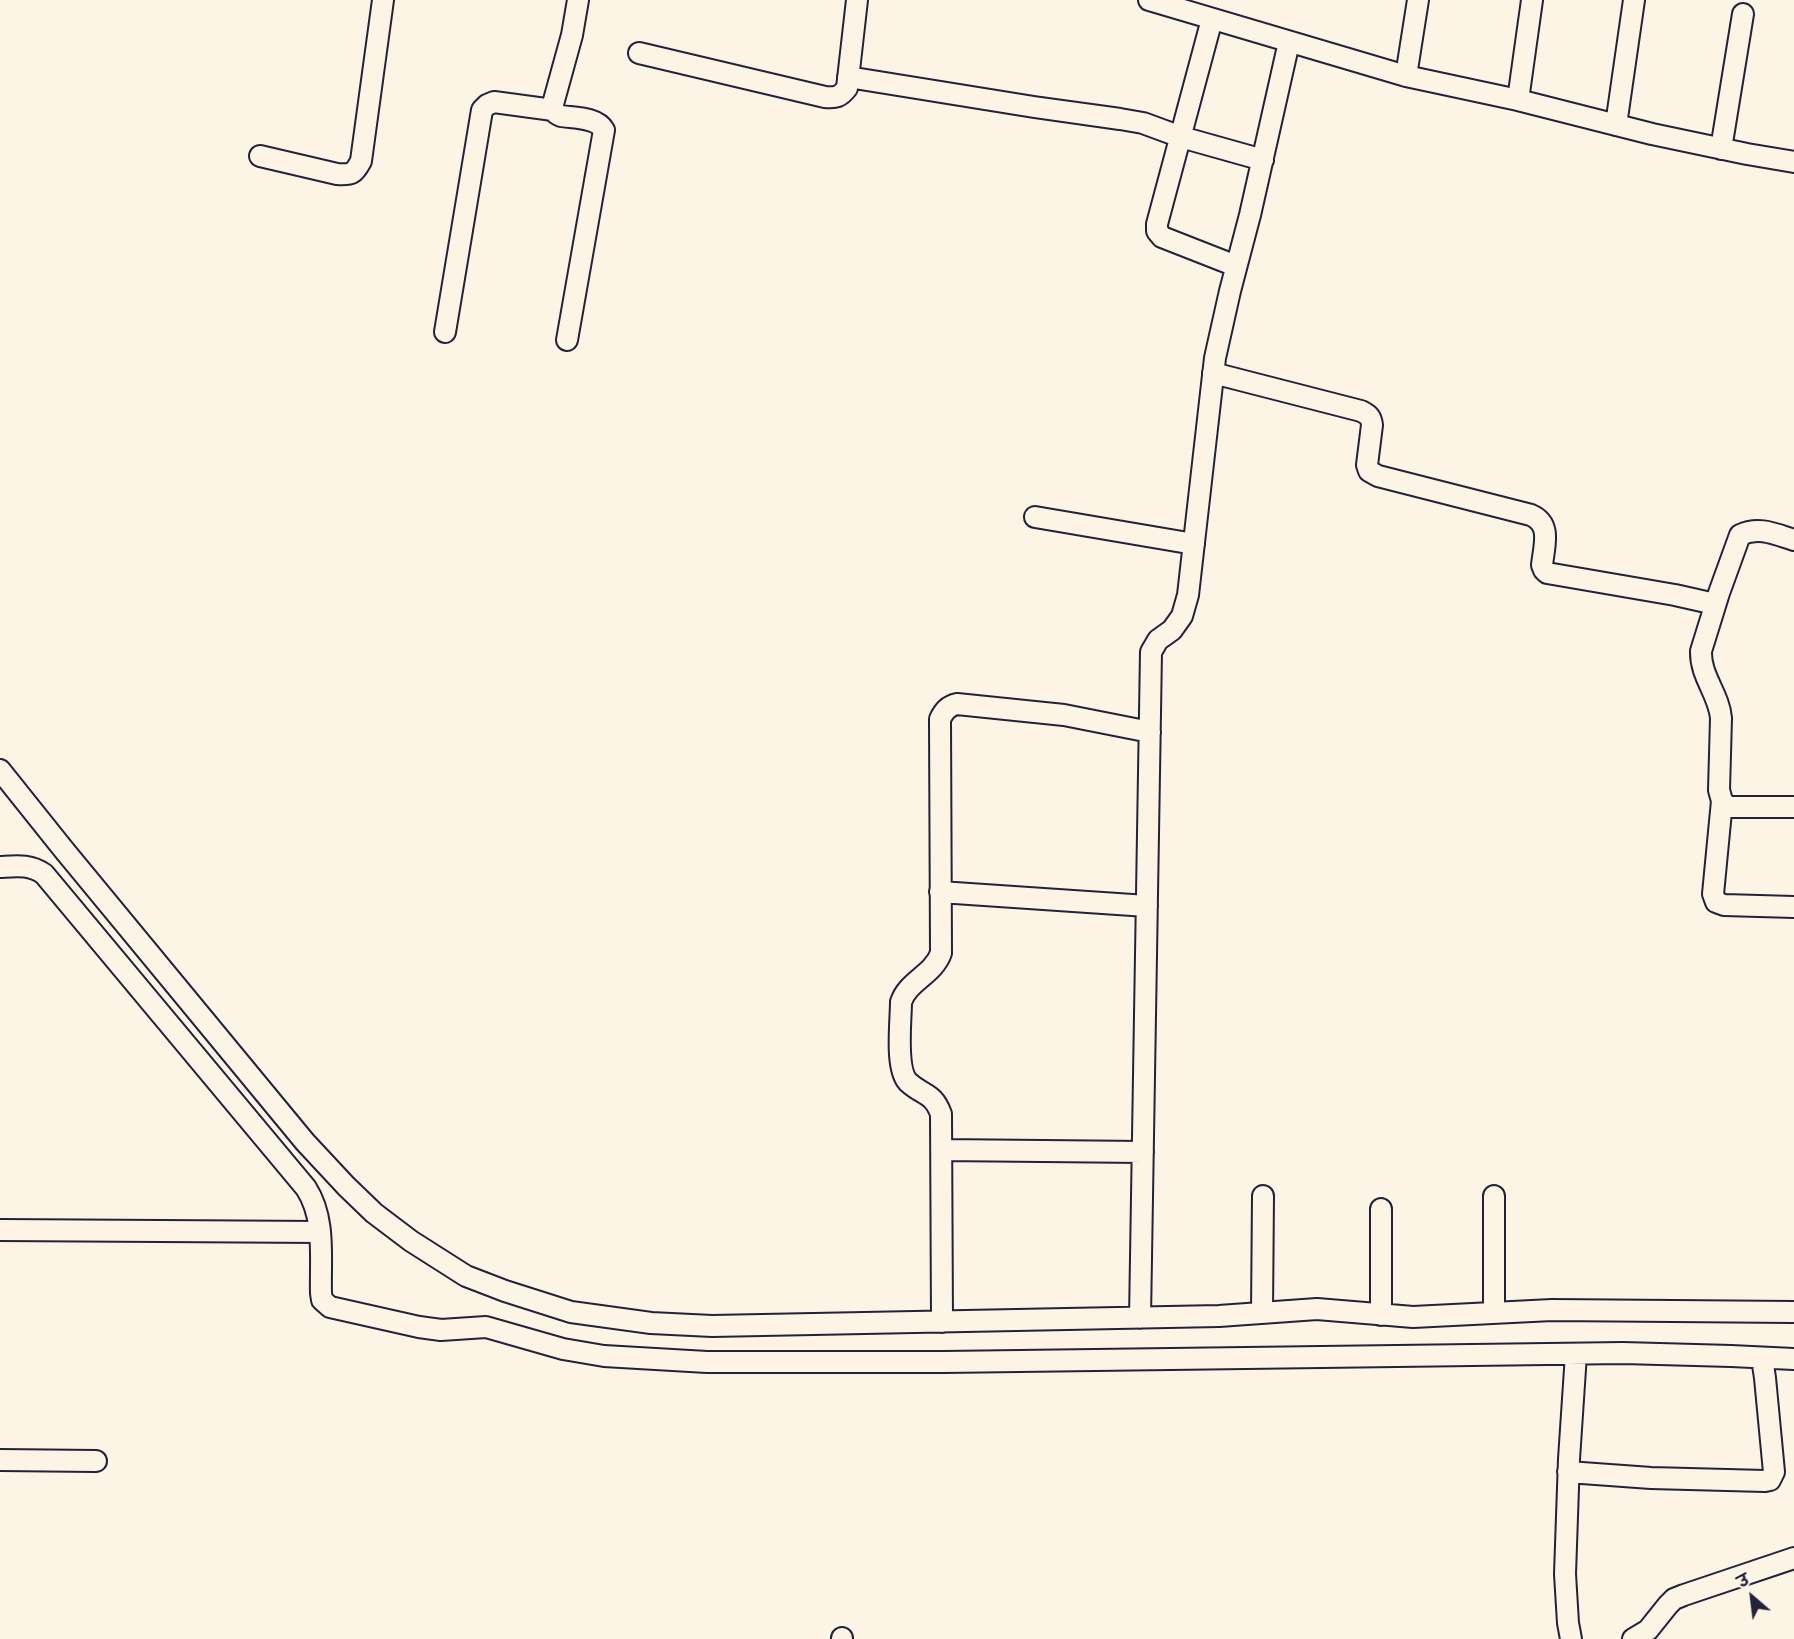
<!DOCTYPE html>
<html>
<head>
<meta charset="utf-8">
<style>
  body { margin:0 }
  #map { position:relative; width:1794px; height:1639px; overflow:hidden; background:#fcf5e5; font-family:"Architects Daughter","Playpen Sans Deva",sans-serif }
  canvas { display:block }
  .north { position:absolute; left:1722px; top:1567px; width:60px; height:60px; -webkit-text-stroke:4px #fcf5e5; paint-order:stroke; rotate:332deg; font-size:16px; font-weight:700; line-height:24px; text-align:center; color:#22223b }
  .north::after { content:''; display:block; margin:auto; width:21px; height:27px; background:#22223b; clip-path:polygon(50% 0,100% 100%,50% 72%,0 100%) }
</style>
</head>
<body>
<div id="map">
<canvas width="1794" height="1639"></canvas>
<div class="north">उ</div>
</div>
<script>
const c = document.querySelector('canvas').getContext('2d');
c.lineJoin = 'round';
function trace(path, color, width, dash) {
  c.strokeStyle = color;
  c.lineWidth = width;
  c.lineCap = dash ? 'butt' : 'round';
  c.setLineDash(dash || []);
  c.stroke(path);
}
const street = new Path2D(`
  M 1149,0 L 1406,76 L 1518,100 L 1652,134 L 1747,154 L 1794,162
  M 1212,19 L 1157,224 L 1157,231 L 1162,237 L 1236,266
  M 639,53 L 825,97 C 836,98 840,97 847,88 L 857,0
  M 1406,76 L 1418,0
  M 848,77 L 1034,107 L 1120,119 L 1143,123 L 1181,137 L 1263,160
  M 1518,100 L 1532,0
  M 1616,125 L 1634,0
  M 1721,149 L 1743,14
  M 260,156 L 337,174 C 352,175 354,174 361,161 L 383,0
  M 445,332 L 482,110 L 487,105 L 494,102 L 553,110
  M 567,340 L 604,130 C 597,117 574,118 561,116 C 554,113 553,111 553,104 L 572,35 L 578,0
  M 1213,373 L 1361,411 C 1369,415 1371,417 1372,425 L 1367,465 L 1369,471 L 1378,476 L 1531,515 C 1552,524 1544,546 1542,565 L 1544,570 L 1547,573 L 1675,595 L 1715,604
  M 1035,517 L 1194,544
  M 1794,540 C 1775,534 1759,526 1740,535 L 1719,593 L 1701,651 C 1700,676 1719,694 1721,718 L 1719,790 L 1722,801 L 1728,807 L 1794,807
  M 0,770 L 64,850 L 305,1142 L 346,1186 L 374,1213 L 411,1241 L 466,1276 L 505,1291 L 571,1312 L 651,1323 L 712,1326 L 1219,1316 L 1317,1309 L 1413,1317 L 1552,1310 L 1794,1312
  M 1722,801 L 1713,894 L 1716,902 L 1724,905 L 1794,907
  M 0,867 C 17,866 30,864 44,874 L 306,1188 C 326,1219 320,1258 321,1293 L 322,1300 L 330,1307 L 419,1327 L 441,1330 L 486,1327 L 563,1349 L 604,1356 L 707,1362 L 944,1362 L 1623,1353 L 1731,1356 L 1794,1359
  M 940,892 L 1147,906
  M 942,1150 L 1143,1152
  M 1494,1196 L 1494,1313
  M 0,1230 L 320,1232
  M 1262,1312 L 1263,1196
  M 1381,1315 L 1381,1209
  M 1140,1318 L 1151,652 L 1158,640 L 1172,630 L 1182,616 L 1188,595 L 1215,358 L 1230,291 L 1250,215 L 1289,42
  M 942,1322 L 941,1114 C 933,1092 923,1096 908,1082 C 895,1068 901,1021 901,1002 C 908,981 933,975 941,953 L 940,719 C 944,711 948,706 957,704 L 1064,715 L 1150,732
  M 0,1460 L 96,1461
  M 1568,1472 L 1651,1478 L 1765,1481 L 1770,1480 L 1774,1472 L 1765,1378 L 1762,1358
  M 842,1639 L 842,1638
  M 1571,1639 L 1568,1623 L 1565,1574 L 1569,1459 L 1576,1354
  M 1633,1639 L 1648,1630 L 1668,1605 L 1674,1599 L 1684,1595 L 1794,1558`);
trace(street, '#22223b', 24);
trace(street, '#fcf5e5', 20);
</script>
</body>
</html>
